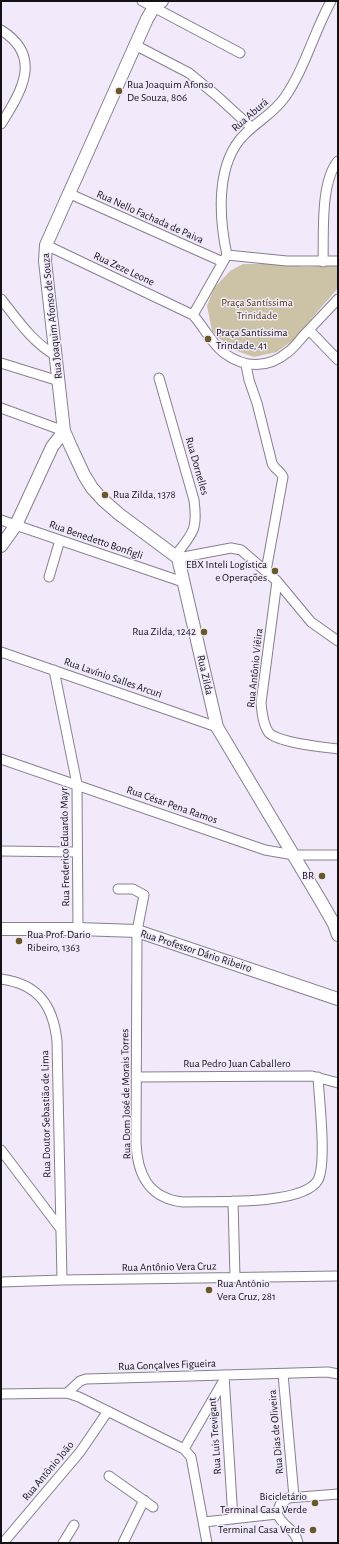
<!DOCTYPE html>
<html>
<head>
<meta charset="utf-8">
<style>
  body { margin:0 }
  #map { position:relative; width:339px; height:1544px; overflow:hidden; background:#f2eafb; font-family:"Alegreya Sans",sans-serif }
  canvas { display:block }
  .frame { position:absolute; inset:0; border:2px solid #151217; pointer-events:none }
</style>
</head>
<body>
<div id="map">
<canvas width="339" height="1544"></canvas>
<div class="frame"></div>
</div>
<script>
const c = document.querySelector('canvas').getContext('2d');
c.lineJoin = 'round';
function paint(path, color) {
  c.fillStyle = color;
  c.fill(path, 'evenodd');
}
function trace(path, color, width, dash) {
  c.strokeStyle = color;
  c.lineWidth = width;
  c.lineCap = dash ? 'butt' : 'round';
  c.setLineDash(dash || []);
  c.stroke(path);
}
function write(font, color, halo, rows, align = 'center') {
  c.font = font + ' "Alegreya Sans",sans-serif';
  c.lineWidth = 3;
  c.setLineDash([]);
  c.textBaseline = 'middle';
  c.strokeStyle = halo;
  c.fillStyle = color;
  for (const [text, x, y, turn = 0] of rows) {
    c.save();
    c.translate(x, y);
    c.rotate((+turn || 0) * Math.PI / 180);
    c.textAlign = isNaN(turn) ? turn : align;
    if (halo) c.strokeText(text, 0, 0);
    c.fillText(text, 0, 0);
    c.restore();
  }
}
const green = new Path2D(`
  M 243,264 L 269,264 L 307,267 L 338,265 L 338,288 L 293,340 L 277,352 L 254,357 L 231,349 L 212,331 L 207,306 L 214,288 L 230,271 Z`);
const street = new Path2D(`
  M 142,1 L 240,53
  M 1,30 C 43,56 22,91 1,124
  M 135,45 L 189,73 L 217,96 L 252,128
  M 68,193 L 223,262
  M 46,245 L 193,315
  M 227,255 C 219,218 215,163 245,134 C 258,121 274,113 285,97 C 305,68 314,32 331,1
  M 227,255 L 193,315 C 204,327 211,343 224,353 C 244,368 268,369 288,352 C 295,347 300,339 307,332 C 317,321 328,310 338,299
  M 227,255 L 287,261 L 338,261
  M 323,262 C 324,234 320,182 338,161
  M 1,299 C 17,319 32,342 55,355
  M 309,330 L 338,360
  M 1,363 L 59,381
  M 246,365 L 249,380 L 257,403 L 272,463 C 274,469 281,471 283,477 L 266,571
  M 159,378 L 194,500 C 198,530 193,533 175,556
  M 1,408 L 64,431
  M 1,520 L 183,582
  M 178,558 L 231,548 L 241,550 L 277,581 L 311,622 L 338,641
  M 49,577 L 60,540
  M 277,581 L 261,703 C 262,713 263,725 269,733 C 280,743 323,747 338,749
  M 1,652 L 217,727
  M 54,670 L 77,784 L 78,929
  M 1,759 L 265,850 L 294,855 L 338,855
  M 1,851 L 77,852
  M 118,889 L 133,889 L 144,895 L 137,931 L 136,1142 C 137,1174 148,1198 183,1202 C 212,1201 303,1206 318,1180 C 327,1162 319,1099 318,1077
  M 1,979 C 38,984 53,1005 57,1041 L 62,1280
  M 136,1077 L 312,1076 L 338,1083
  M 1,1150 L 60,1228
  M 233,1201 L 235,1278
  M 1,1282 L 62,1280 L 338,1276
  M 283,1374 L 294,1497
  M 224,1375 L 233,1519
  M 67,1393 L 80,1381 L 86,1379 L 328,1372 L 338,1374
  M 1,1394 L 67,1393 L 79,1397 L 184,1449 L 191,1457 L 207,1543
  M 184,1449 L 224,1380
  M 109,1476 L 153,1507
  M 204,1522 L 277,1514
  M 3,1543 L 80,1452 L 108,1411
  M 63,1543 L 74,1525
  M 123,1543 L 144,1500
  M 298,1543 C 296,1529 281,1526 277,1513 L 280,1505 L 288,1498 L 338,1494`);
const secondary = new Path2D(`
  M 162,1 L 154,7 L 147,19 L 46,245 L 45,261 L 64,431 L 71,447 L 84,475 L 92,488 L 103,500 L 119,514 L 178,558 L 217,727 L 322,903 L 334,924 L 338,935
  M 1,546 L 16,525 L 52,447 L 64,431
  M 1,929 L 78,929 L 137,931 L 338,999`);
const markers = [
  [119,91,4,"#685927"],
  [208,339,4,"#685927"],
  [105,495,4,"#685927"],
  [275,571,4,"#685927"],
  [204,632,4,"#685927"],
  [322,876,4,"#685927"],
  [19,941,4,"#685927"],
  [209,1290,4,"#685927"],
  [315,1503,4,"#685927"],
  [313,1530,4,"#685927"]
];
const poiNames = [
  ["Rua Joaquim Afonso",127,85],
  ["De Souza, 806",127,98],
  ["Praça Santíssima",216,333],
  ["Trindade, 41",216,346],
  ["Rua Zilda, 1378",113,495],
  ["EBX Inteli Logística",267,565,"right"],
  ["e Operações",267,578,"right"],
  ["Rua Zilda, 1242",196,632,"right"],
  ["BR",314,876,"right"],
  ["Rua Prof. Dario",27,935],
  ["Ribeiro, 1363",27,948],
  ["Rua Antônio",217,1284],
  ["Vera Cruz, 281",217,1297],
  ["Bicicletário",307,1497,"right"],
  ["Terminal Casa Verde",307,1510,"right"],
  ["Terminal Casa Verde",305,1530,"right"]
];
const streetNames = [
  ["Rua Aburá",250,115,-41],
  ["Rua Nello Fachada de Paiva",150,217,24],
  ["Rua Zeze Leone",124,269,25],
  ["Rua Joaquim Afonso de Souza",52,316,-96],
  ["Rua Dornelles",197,466,74],
  ["Rua Benedetto Bonfigli",96,540,19],
  ["Rua Antônio Viêira",255,668,-84],
  ["Rua Zilda",205,675,77],
  ["Rua Lavínio Salles Arcuri",113,678,19],
  ["Rua César Pena Ramos",172,805,19],
  ["Rua Frederico Eduardo Mayr",65,847,-91],
  ["Rua Professor Dário Ribeiro",196,951,18],
  ["Rua Pedro Juan Caballero",237,1064],
  ["Rua Dom José de Morais Torres",126,1094,-91],
  ["Rua Doutor Sebastião de Lima",46,1114,-91],
  ["Rua Antônio Vera Cruz",169,1267,-1],
  ["Rua Gonçalves Figueira",167,1365,-2],
  ["Rua Dias de Oliveira",276,1432,-95],
  ["Rua Luis Trevigant",215,1436,-94],
  ["Rua Antônio João",48,1471,-50]
];
const parkNames = [
  ["Praça Santíssima",257,303],
  ["Trinidade",257,316]
];
paint(green, '#ccc3a6');
trace(street, '#877f8e', 11);
trace(secondary, '#877f8e', 14);
trace(street, '#fff', 9);
trace(secondary, '#fff', 12);
for (const [x, y, r, color] of markers) {
  const dot = new Path2D();
  dot.arc(x, y, r, 0, 2 * Math.PI);
  c.fillStyle = color;
  c.fill(dot);
  trace(dot, '#f2eafb', 1.5);
}
write('11px', '#151217', '#f2eafb', poiNames, 'left');
write('11px', '#151217', '#f2eafb', streetNames);
write('11px', '#51430f', '#f2eafb', parkNames);
</script>
</body>
</html>
